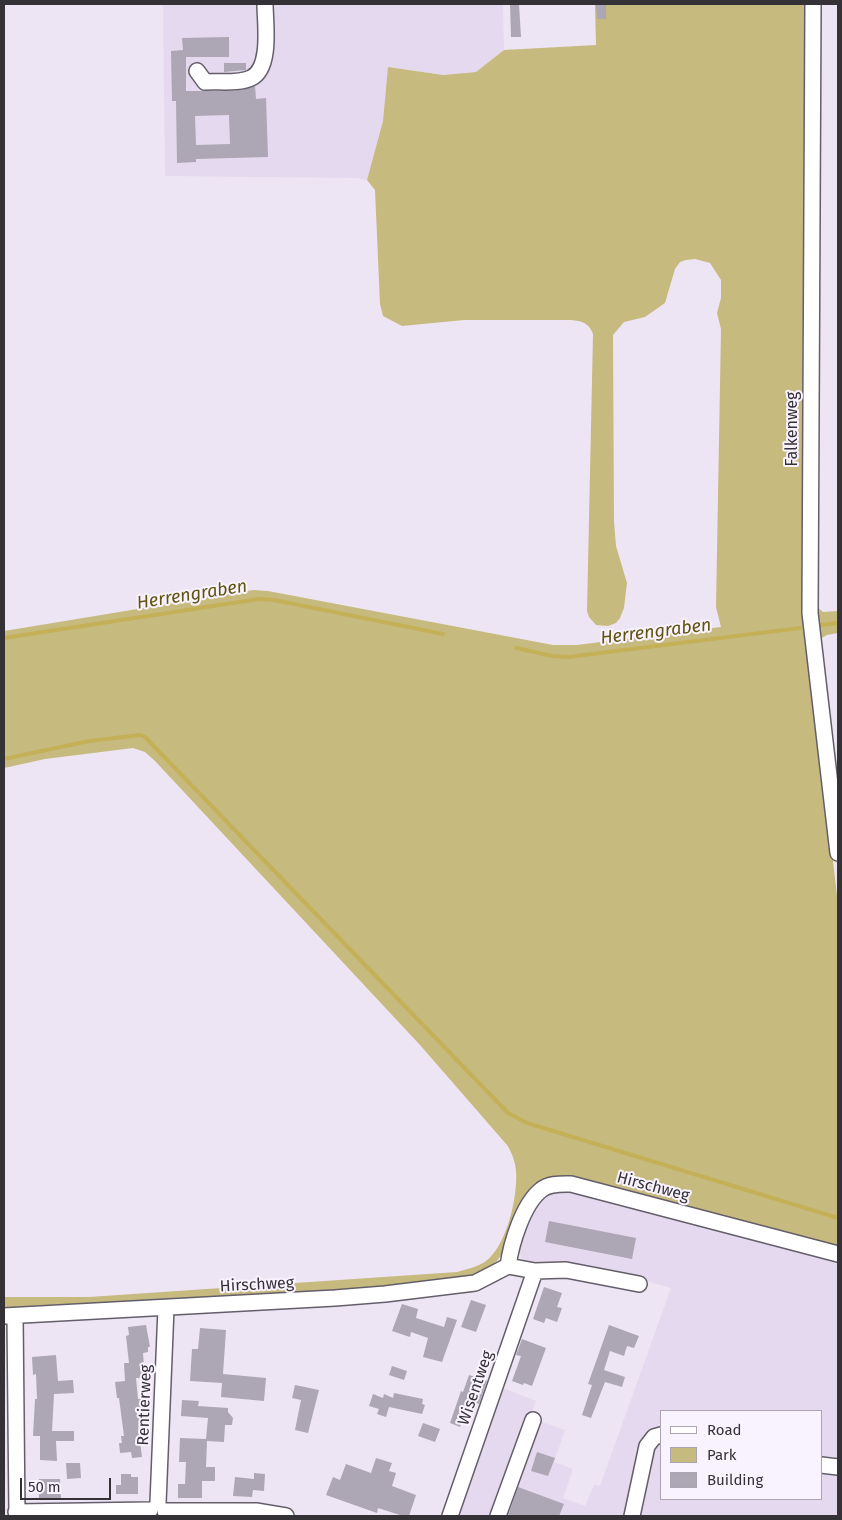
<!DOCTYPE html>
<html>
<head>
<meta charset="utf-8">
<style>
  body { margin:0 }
  #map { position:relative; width:842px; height:1520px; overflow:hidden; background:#ede5f3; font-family:"Fira Sans",sans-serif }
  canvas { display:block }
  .frame { position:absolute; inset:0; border:5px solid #343137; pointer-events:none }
  .legend { position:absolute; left:660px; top:1410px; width:162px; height:90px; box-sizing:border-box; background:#f9f3ff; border:1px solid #aaa5af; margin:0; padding:6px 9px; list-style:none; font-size:15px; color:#343137 }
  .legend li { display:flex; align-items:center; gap:10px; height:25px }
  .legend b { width:25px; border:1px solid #aaa5af }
  .scale { position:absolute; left:20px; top:1478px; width:91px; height:22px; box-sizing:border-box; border:2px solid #343137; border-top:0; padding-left:6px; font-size:15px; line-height:18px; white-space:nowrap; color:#343137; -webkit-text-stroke:4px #f9f3ff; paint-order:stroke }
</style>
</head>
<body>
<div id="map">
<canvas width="842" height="1520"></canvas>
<div class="frame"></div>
<ul class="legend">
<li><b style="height:6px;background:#fff"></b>Road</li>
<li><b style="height:14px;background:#c7ba7f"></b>Park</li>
<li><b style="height:14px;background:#ada6b4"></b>Building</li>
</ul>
<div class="scale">50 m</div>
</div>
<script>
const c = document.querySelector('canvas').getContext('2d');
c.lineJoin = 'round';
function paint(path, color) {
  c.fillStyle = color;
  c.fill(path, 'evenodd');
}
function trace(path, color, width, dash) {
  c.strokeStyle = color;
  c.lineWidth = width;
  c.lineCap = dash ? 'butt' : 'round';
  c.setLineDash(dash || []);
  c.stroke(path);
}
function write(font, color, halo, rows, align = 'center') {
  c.font = font + ' "Fira Sans",sans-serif';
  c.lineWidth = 4;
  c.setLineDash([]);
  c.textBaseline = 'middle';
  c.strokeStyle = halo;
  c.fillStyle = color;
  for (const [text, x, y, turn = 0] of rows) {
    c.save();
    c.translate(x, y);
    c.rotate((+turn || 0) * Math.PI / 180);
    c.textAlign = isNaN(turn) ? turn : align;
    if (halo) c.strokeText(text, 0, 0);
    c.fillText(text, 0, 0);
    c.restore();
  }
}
const built = new Path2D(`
  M 163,4 L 503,4 L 504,50 L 476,72 L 443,75 L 388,67 L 383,121 L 367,180 L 356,178 L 165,176 Z
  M 577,1191 L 838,1261 L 838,1516 L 455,1516 L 500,1387 L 536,1401 L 530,1418 L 565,1430 L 554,1462 L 573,1469 L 563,1498 L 585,1506 L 594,1485 L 600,1486 L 671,1288 L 633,1277 L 530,1265 L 521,1258 L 519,1247 L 537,1205 L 546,1196 L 559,1192 ZM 661,1411 L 821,1411 L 821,1499 L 661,1499 Z`);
const green = new Path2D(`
  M 595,4 L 808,4 L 807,638 L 838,904 L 838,1249 L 553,1178 L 497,1261 L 479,1274 L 462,1280 L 343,1292 L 4,1309 L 4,1297 L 89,1297 L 457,1272 C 467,1269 478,1267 486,1261 C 507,1245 518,1196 516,1171 C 515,1161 512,1153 507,1145 L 420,1045 L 155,761 L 145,752 L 133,748 L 45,759 L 4,768 L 4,631 L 253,590 L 268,591 L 553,645 L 577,645 L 721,627 L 716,607 L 721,329 L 717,313 L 721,298 L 721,280 L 710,263 L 695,259 L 686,260 L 680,262 L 675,269 L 665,303 L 645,317 L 624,322 L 613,335 L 614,522 L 616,546 L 627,583 L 624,608 L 620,618 L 616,623 L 608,626 L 596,625 L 589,617 L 587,611 L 593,334 C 589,323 582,321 571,320 L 464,320 L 402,326 L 383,316 L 380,304 L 375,190 L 367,180 L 383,121 L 388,67 L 443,75 L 476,72 L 504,50 L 596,45 Z
  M 815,605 L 823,612 L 838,611 L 838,633 L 827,635 L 818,640 Z`);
const stream = new Path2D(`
  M 820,625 L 838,623
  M 4,638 L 259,599 L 274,600 L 443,634
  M 516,648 L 552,656 L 568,657 L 800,628
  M 4,759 L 89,741 L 140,735 L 145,737 L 508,1113 L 527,1123 L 838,1218`);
const building = new Path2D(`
  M 510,4 L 519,4 L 521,37 L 511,37 Z
  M 596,4 L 606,4 L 606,19 L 597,19 Z
  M 229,37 L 229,57 L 186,57 L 186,91 L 235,91 L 255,86 L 256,99 L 266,98 L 268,157 L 196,159 L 196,162 L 177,163 L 176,101 L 172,101 L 171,51 L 183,50 L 182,38 ZM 229,115 L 230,144 L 196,145 L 195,116 Z
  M 224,63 L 246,63 L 246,70 L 224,72 Z
  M 549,1221 L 636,1238 L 632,1259 L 545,1242 Z
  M 544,1287 L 562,1293 L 557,1307 L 562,1308 L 557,1322 L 546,1318 L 544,1323 L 533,1319 Z
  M 471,1300 L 486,1305 L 476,1332 L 461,1327 Z
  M 402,1304 L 418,1309 L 416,1318 L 444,1327 L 447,1317 L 457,1320 L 442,1362 L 423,1357 L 428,1338 L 411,1332 L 410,1337 L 392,1331 Z
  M 146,1325 L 150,1347 L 148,1347 L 148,1352 L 143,1353 L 145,1378 L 136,1378 L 138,1399 L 141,1399 L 144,1426 L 138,1427 L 142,1457 L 132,1458 L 131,1452 L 120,1453 L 119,1443 L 122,1443 L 121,1436 L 124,1436 L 119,1398 L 117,1398 L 115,1382 L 125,1381 L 124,1363 L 129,1363 L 126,1336 L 129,1335 L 128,1327 Z
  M 609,1325 L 639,1336 L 634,1348 L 627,1346 L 624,1356 L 610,1351 L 604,1370 L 625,1377 L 622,1387 L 605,1382 L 591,1418 L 582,1415 L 592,1385 L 588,1384 Z
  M 200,1328 L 226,1330 L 223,1374 L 266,1378 L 264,1401 L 221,1397 L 222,1383 L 190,1381 L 192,1349 L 198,1349 Z
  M 522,1339 L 546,1348 L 532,1386 L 524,1383 L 523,1385 L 512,1381 L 521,1356 L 516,1355 Z
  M 56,1355 L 58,1381 L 73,1380 L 74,1393 L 54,1394 L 52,1431 L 74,1431 L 74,1441 L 56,1441 L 57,1461 L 40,1460 L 40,1436 L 33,1436 L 35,1399 L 37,1399 L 36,1374 L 33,1375 L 32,1357 Z
  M 392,1366 L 407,1371 L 404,1380 L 389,1375 Z
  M 469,1375 L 487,1381 L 479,1404 L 469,1400 L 460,1427 L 450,1423 L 461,1391 L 463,1392 Z
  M 295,1385 L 319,1390 L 308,1433 L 295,1430 L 301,1400 L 292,1398 Z
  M 394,1393 L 423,1399 L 422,1404 L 425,1405 L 422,1414 L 389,1407 L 386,1417 L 377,1414 L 379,1409 L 369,1406 L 373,1394 L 383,1398 L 384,1394 L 393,1398 Z
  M 182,1400 L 199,1401 L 198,1406 L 228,1408 L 228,1412 L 233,1418 L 232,1425 L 225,1425 L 224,1442 L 207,1441 L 206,1467 L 215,1467 L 215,1481 L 202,1481 L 202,1498 L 178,1498 L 178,1484 L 185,1484 L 186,1462 L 179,1462 L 180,1438 L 206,1439 L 208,1418 L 181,1416 Z
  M 423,1423 L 440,1429 L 435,1442 L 418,1436 Z
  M 537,1452 L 555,1458 L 548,1476 L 531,1471 Z
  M 376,1458 L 392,1463 L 389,1471 L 396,1473 L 392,1486 L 416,1495 L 409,1516 L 403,1516 L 378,1508 L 377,1513 L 326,1495 L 333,1477 L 340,1480 L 346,1464 L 371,1473 Z
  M 66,1463 L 80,1463 L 81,1478 L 67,1479 Z
  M 254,1473 L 265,1474 L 264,1491 L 253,1490 L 252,1497 L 233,1496 L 235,1477 L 254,1479 Z
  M 121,1474 L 131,1474 L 131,1477 L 138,1477 L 138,1494 L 116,1494 L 116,1485 L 121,1485 Z
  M 39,1479 L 60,1479 L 61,1498 L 39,1498 Z
  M 518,1487 L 564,1504 L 559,1516 L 508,1516 Z`);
const minor = new Path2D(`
  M 813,4 L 810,613 L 838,853
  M 197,71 L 205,82 C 219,81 239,84 251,78 C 272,68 265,22 265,4
  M 508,1266 L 535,1271 L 566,1270 L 639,1284
  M 4,1316 L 335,1298 L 385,1294 L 475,1283 L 508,1266 C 511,1244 523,1204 541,1190 C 549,1183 562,1184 571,1184 L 838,1254
  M 15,1316 L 17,1516
  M 821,1465 L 838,1467
  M 158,1503 L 166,1308
  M 165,1511 L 256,1511 L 286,1516
  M 16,1512 L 150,1510
  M 450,1516 L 535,1271
  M 498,1516 L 533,1420
  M 632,1516 L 647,1446 L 654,1437 L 661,1435`);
const streetNames = [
  ["Falkenweg",793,429,-90],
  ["Hirschweg",653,1187,15],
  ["Hirschweg",257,1285,-3],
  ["Wisentweg",476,1388,-71],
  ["Rentierweg",145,1405,-88]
];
const waterNames = [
  ["Herrengraben",192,595,-9],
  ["Herrengraben",656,632,-7]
];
paint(built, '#e4d9ee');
paint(green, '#c7ba7f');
trace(stream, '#c4b056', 4);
paint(building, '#ada6b4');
trace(minor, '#645e6a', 18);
trace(minor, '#fff', 15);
write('16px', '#343137', '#f9f3ff', streetNames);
write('italic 18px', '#61530d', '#f9f3ff', waterNames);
</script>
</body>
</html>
